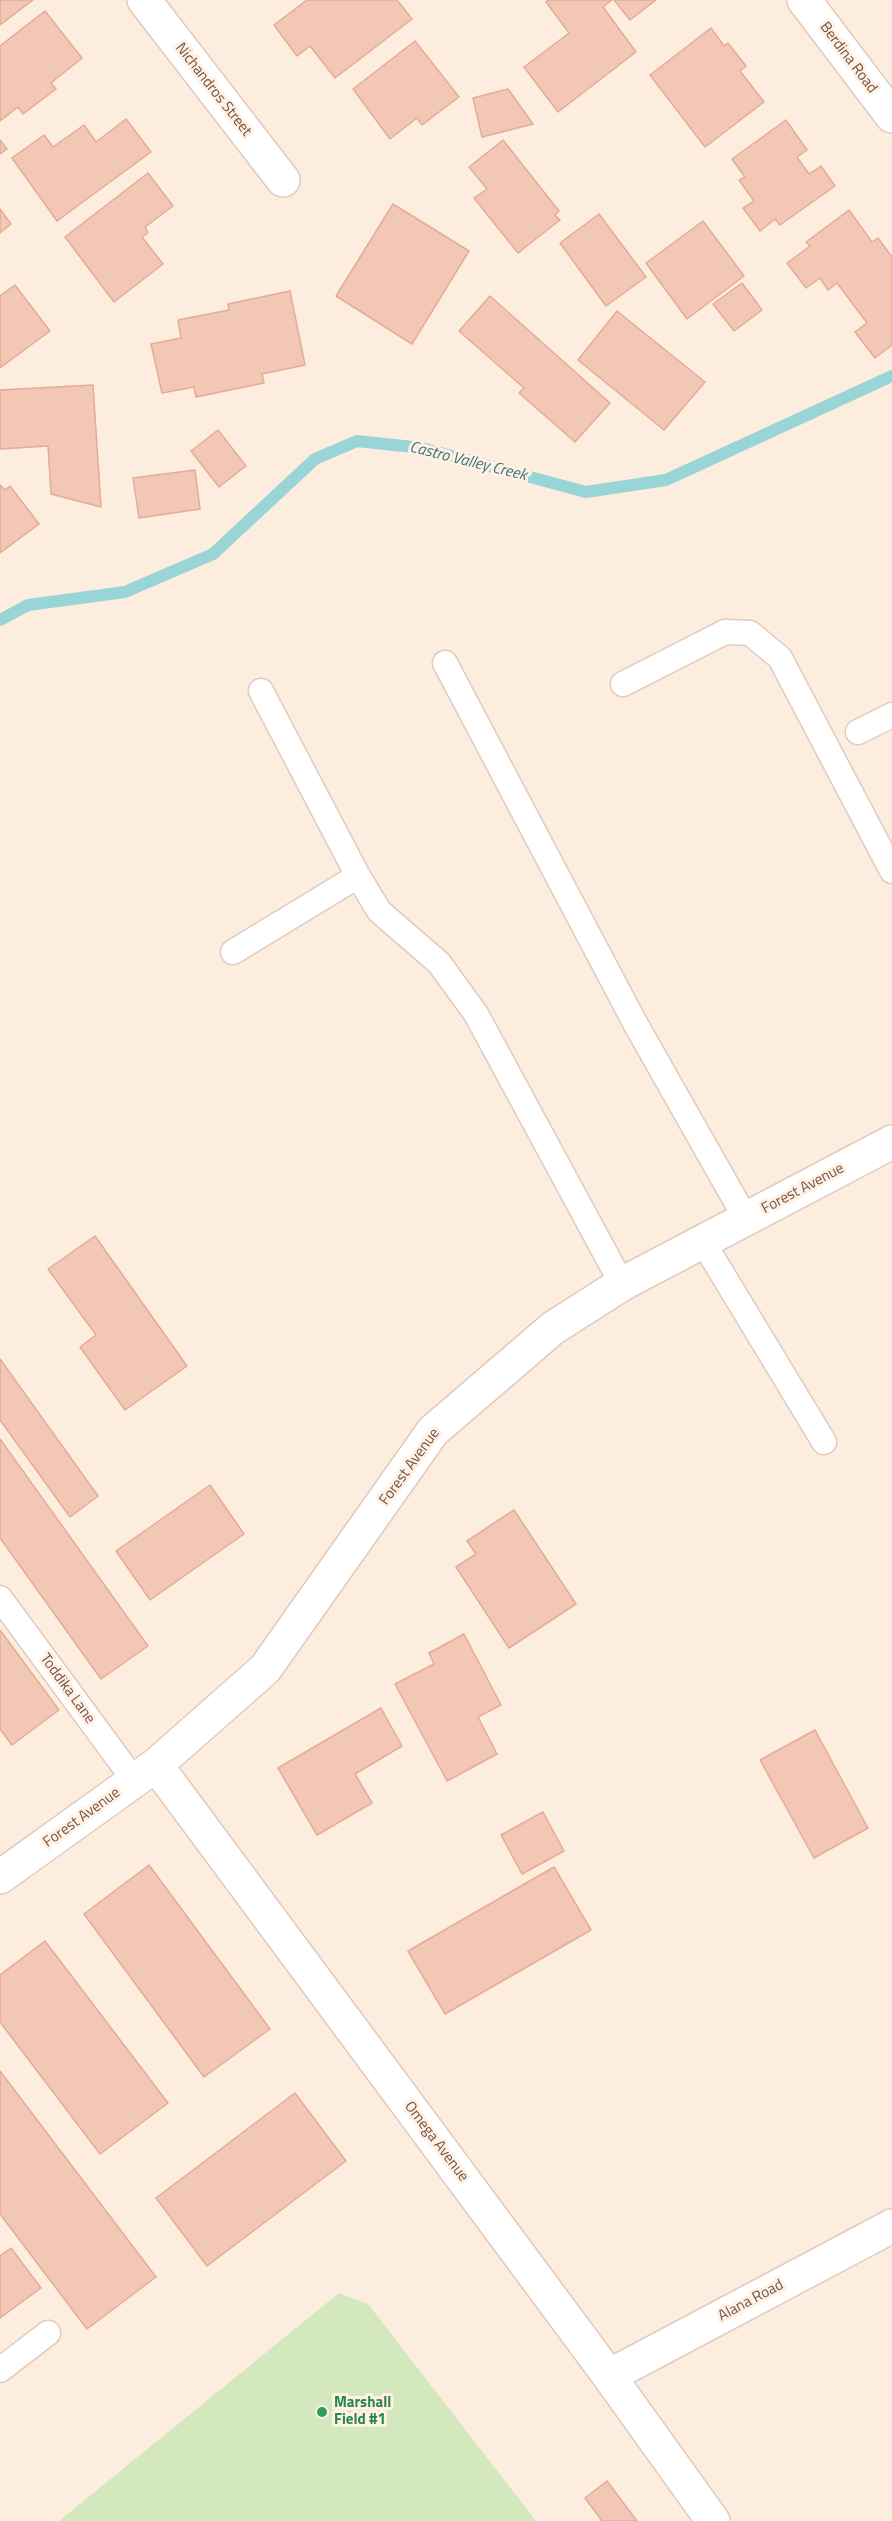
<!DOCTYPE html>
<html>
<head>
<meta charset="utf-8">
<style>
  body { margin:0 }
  canvas { display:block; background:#fcedde }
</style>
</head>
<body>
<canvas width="892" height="2521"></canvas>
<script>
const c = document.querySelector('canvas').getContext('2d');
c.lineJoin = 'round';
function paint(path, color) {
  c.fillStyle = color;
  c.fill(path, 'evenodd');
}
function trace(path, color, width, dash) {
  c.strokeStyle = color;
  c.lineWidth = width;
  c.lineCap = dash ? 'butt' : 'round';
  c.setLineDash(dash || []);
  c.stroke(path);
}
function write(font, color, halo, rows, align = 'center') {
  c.font = font + ' "Titillium Web",sans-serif';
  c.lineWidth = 6;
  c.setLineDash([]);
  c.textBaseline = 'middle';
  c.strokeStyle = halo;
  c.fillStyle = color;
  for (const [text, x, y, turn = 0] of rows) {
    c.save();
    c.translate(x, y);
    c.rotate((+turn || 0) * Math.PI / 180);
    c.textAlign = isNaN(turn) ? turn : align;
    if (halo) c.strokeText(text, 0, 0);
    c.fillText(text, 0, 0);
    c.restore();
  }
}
const green = new Path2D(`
  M 339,2293 L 368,2304 L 536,2521 L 59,2521 Z`);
const stream = new Path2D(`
  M 0,620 L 28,605 L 125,592 L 213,554 L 315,459 L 357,441 L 422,448 L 586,492 L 666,480 L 892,376`);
const building = new Path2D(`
  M 0,0 L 33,0 L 0,25 Z
  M 307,0 L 397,0 L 412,19 L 335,78 L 310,46 L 297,56 L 274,25 Z
  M 548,0 L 612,0 L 603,7 L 636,52 L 558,112 L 524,67 L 569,33 L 546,2 Z
  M 614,0 L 656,0 L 630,20 Z
  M 45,11 L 82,58 L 51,83 L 56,89 L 23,114 L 18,107 L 0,121 L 0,46 Z
  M 711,28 L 724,46 L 728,43 L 746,66 L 740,71 L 764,102 L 705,147 L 650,75 Z
  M 415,41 L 459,97 L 422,125 L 417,118 L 390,139 L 353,89 Z
  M 508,89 L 533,124 L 482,137 L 473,98 Z
  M 126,119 L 151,152 L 57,221 L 12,158 L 44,135 L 53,147 L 84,125 L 96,142 Z
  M 786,120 L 807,150 L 797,157 L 809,174 L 821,166 L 835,186 L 780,225 L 775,219 L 760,231 L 743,208 L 754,201 L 739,180 L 745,177 L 732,159 Z
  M 0,140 L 7,149 L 0,154 Z
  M 503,140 L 559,211 L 555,215 L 560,220 L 518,253 L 474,198 L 487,189 L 469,167 Z
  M 148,173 L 173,206 L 145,227 L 148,233 L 142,237 L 163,264 L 114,302 L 65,237 Z
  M 393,204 L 469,251 L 412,344 L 336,296 Z
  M 0,209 L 11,224 L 0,233 Z
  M 849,210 L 872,242 L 878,238 L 892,257 L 892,345 L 875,358 L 855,332 L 867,323 L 837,283 L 828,290 L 820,278 L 806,288 L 787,263 L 810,246 L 806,242 Z
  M 599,214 L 646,277 L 606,306 L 560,243 Z
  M 703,221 L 744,276 L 687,319 L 646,263 Z
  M 742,283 L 762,310 L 734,331 L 713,304 Z
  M 15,285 L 50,331 L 0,368 L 0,296 Z
  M 290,291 L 305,365 L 262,374 L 264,383 L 196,397 L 194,387 L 162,393 L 151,344 L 181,338 L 178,320 L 229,310 L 228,304 Z
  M 490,296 L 610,403 L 575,442 L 519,393 L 524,388 L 459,331 Z
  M 617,311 L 705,382 L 664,430 L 578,360 Z
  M 93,385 L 101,507 L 51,494 L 48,446 L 0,449 L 0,390 Z
  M 218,430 L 246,466 L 219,487 L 191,451 Z
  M 195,470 L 200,509 L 139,518 L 133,478 Z
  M 0,485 L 5,490 L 10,486 L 39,524 L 0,553 Z
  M 95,1236 L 187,1366 L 125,1410 L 80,1347 L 96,1335 L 48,1269 Z
  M 0,1359 L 98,1496 L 70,1517 L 0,1420 Z
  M 0,1439 L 148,1646 L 101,1679 L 0,1538 Z
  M 210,1485 L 244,1534 L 150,1600 L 116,1551 Z
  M 514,1510 L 576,1604 L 509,1648 L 456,1567 L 476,1554 L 467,1541 Z
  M 0,1630 L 59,1710 L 12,1745 L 0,1729 Z
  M 464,1634 L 501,1705 L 478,1717 L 497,1754 L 447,1781 L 395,1684 L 434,1664 L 429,1653 Z
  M 381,1708 L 402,1746 L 355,1774 L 372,1803 L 317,1835 L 278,1768 Z
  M 815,1730 L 868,1828 L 814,1858 L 760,1760 Z
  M 543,1812 L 564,1851 L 522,1874 L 501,1835 Z
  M 149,1865 L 270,2029 L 204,2077 L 84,1914 Z
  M 554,1867 L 591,1930 L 445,2014 L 408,1951 Z
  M 45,1941 L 168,2103 L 100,2154 L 0,2022 L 0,1975 Z
  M 0,2071 L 156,2277 L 87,2329 L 0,2214 Z
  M 295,2093 L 346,2161 L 207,2266 L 156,2198 Z
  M 11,2248 L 41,2288 L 0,2318 L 0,2256 Z
  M 607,2481 L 637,2521 L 602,2521 L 585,2498 Z`);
const lane = new Path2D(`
  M 445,663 L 635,1023 L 746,1219
  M 623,684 L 725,632 L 750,633 L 780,658 L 892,871
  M 261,691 L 358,876
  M 858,732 L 892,715
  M 233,952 L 358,876 L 379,911 L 439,963 L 476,1014 L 622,1284
  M 703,1242 L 824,1442
  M 0,1598 L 134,1780
  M 0,2370 L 48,2333`);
const street = new Path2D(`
  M 144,0 L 283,180
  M 804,0 L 892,116
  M 156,1765 L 609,2376 L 713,2521
  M 0,1877 L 156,1765 L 265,1669 L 433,1431 L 553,1328 L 622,1284 L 892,1142
  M 609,2376 L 892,2226`);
const markers = [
  [322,2412,6,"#2e9e5b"]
];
const streetNames = [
  ["Berdina Road",848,58,53],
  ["Nichandros Street",213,90,52],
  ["Forest Avenue",803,1189,-28],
  ["Forest Avenue",410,1467,-54],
  ["Toddika Lane",67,1689,54],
  ["Forest Avenue",82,1818,-36],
  ["Omega Avenue",436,2142,53],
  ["Alana Road",751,2301,-28]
];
const leisureNames = [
  ["Marshall",334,2403],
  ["Field #1",334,2420]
];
const waterNames = [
  ["Castro Valley Creek",468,462,14]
];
paint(green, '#d3e9bd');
trace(stream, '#99d4d7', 12);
paint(building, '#f2c7b5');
trace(building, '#e5ac95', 1.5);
trace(lane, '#e2cabd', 27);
trace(street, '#e2cabd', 36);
trace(lane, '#fff', 24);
trace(street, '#fff', 33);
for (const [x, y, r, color] of markers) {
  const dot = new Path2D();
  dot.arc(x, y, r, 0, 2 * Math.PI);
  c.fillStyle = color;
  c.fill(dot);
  trace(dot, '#fff2e4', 2);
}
write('15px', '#725146', '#fff2e4', streetNames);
write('bold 15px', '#27864d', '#fff2e4', leisureNames, 'left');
write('italic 16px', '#3a7578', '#fff2e4', waterNames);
</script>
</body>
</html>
